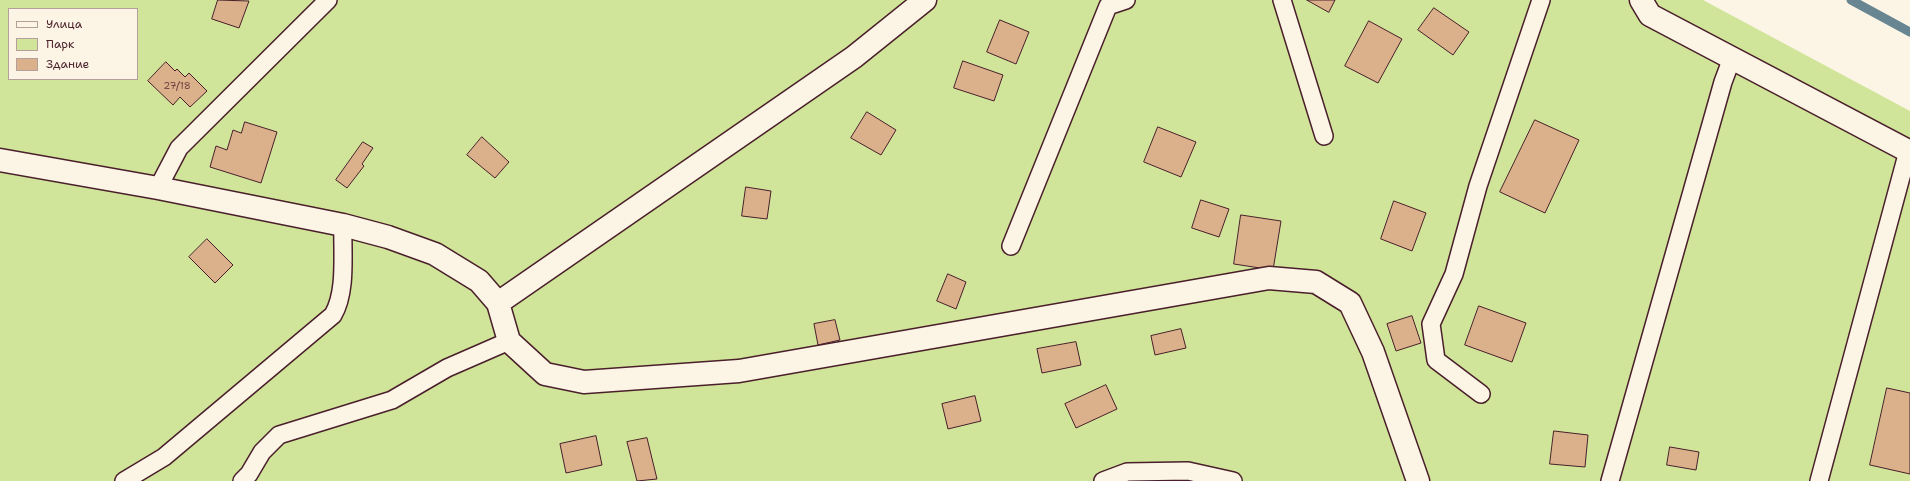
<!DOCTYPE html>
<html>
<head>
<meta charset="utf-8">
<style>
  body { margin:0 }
  #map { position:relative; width:1910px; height:481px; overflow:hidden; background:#fcf5e5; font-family:"Shantell Sans",sans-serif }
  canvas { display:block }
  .legend { position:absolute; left:8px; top:8px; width:130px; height:72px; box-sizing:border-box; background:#fcf5e5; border:1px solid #b59f9b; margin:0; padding:5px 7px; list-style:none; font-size:12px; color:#4a1f2b }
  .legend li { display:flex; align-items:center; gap:8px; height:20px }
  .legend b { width:20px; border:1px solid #b59f9b }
</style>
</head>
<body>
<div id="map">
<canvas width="1910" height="481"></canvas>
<ul class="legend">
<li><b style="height:5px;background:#fcf5e5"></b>Улица</li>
<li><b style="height:11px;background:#d0e599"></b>Парк</li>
<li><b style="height:11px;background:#dab18b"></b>Здание</li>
</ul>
</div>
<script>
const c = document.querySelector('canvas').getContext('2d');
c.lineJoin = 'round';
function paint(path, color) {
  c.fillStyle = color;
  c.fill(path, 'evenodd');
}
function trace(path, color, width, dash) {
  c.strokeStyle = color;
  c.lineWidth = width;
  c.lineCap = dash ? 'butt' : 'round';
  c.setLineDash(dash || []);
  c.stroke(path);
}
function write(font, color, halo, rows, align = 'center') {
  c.font = font + ' "Shantell Sans",sans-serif';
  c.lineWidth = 3;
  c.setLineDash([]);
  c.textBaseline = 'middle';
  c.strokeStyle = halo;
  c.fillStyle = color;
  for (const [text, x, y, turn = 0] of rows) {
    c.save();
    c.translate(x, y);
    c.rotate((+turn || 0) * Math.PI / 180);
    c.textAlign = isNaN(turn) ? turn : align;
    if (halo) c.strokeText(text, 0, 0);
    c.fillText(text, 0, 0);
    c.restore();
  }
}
const green = new Path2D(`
  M 0,0 L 1703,0 L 1910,111 L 1910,481 L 0,481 ZM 9,9 L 137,9 L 137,79 L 9,79 Z`);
const stream = new Path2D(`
  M 1851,0 L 1910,32`);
const building = new Path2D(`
  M 218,0 L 249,1 L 239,28 L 212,19 Z
  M 1307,0 L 1335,0 L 1329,12 Z
  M 1434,8 L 1469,32 L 1453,55 L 1418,30 Z
  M 1000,20 L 1029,32 L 1016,64 L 987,52 Z
  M 1369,21 L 1402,39 L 1378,83 L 1345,66 Z
  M 963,61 L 1003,75 L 994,101 L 954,88 Z
  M 166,62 L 175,71 L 177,69 L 185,77 L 189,73 L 207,91 L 190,107 L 180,97 L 173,105 L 148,81 Z
  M 867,112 L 896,130 L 881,155 L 851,138 Z
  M 1535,120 L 1579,140 L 1545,213 L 1500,192 Z
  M 245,122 L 277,132 L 261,183 L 210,167 L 216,146 L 227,150 L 233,130 L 241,133 Z
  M 1158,127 L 1196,142 L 1181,177 L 1144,162 Z
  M 482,137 L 509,162 L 495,178 L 467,155 Z
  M 363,142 L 373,148 L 362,164 L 364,166 L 347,188 L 336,180 Z
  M 746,187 L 771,191 L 767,219 L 742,216 Z
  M 1201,200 L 1229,209 L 1219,237 L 1192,228 Z
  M 1394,201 L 1426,213 L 1412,251 L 1381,239 Z
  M 1241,215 L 1281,221 L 1273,270 L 1234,264 Z
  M 207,239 L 233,265 L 215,283 L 189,257 Z
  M 948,274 L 966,282 L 956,309 L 937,301 Z
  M 1479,306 L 1526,323 L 1512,362 L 1465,345 Z
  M 1412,316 L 1421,343 L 1396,351 L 1387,324 Z
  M 835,320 L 840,340 L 818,345 L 814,324 Z
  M 1181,329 L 1186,348 L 1155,355 L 1151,336 Z
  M 1076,342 L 1081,365 L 1042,373 L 1037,349 Z
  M 1106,385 L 1117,409 L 1076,428 L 1065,404 Z
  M 1887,388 L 1910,393 L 1910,474 L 1870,465 Z
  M 975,396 L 981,421 L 948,429 L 942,404 Z
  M 1554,431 L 1588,435 L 1585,467 L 1550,464 Z
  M 596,436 L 602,465 L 566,473 L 560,444 Z
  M 647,438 L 657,479 L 637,481 L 627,442 Z
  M 1670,447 L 1699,452 L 1696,470 L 1667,465 Z`);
const lane = new Path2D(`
  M 1282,0 L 1324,136
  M 158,188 L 179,148 L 328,0
  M 1011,246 L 1108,6 L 1126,0
  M 1481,394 L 1436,360 L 1431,324 L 1454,274 L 1478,186 L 1541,0
  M 124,481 L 164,457 L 333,315 C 347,291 342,253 343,225
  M 242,481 L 249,474 L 262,452 L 279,435 L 392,400 L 447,368 L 509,341
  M 1103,481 L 1127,472 L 1188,471 L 1233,481
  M 1610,481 L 1723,82 L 1732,58
  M 1819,481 L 1908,151`);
const street = new Path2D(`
  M 1641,0 L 1650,15 L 1910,152
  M 0,160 L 158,188 L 343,225 L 388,237 L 435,254 L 479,281 L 498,303 L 509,341 L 545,374 L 584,382 L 739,371 L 1269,278 L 1316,282 L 1350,303 L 1373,352 L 1418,481
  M 498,303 L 854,57 L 925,0`);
const numberNames = [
  ["27/18",177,86]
];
paint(green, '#d0e599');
trace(stream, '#678692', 9);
paint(building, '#dab18b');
trace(building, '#4a1f2b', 1);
trace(lane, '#4a1f2b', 20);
trace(street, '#4a1f2b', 25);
trace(lane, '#fcf5e5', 17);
trace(street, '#fcf5e5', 22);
write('10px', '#6e4443', null, numberNames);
</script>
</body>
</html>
